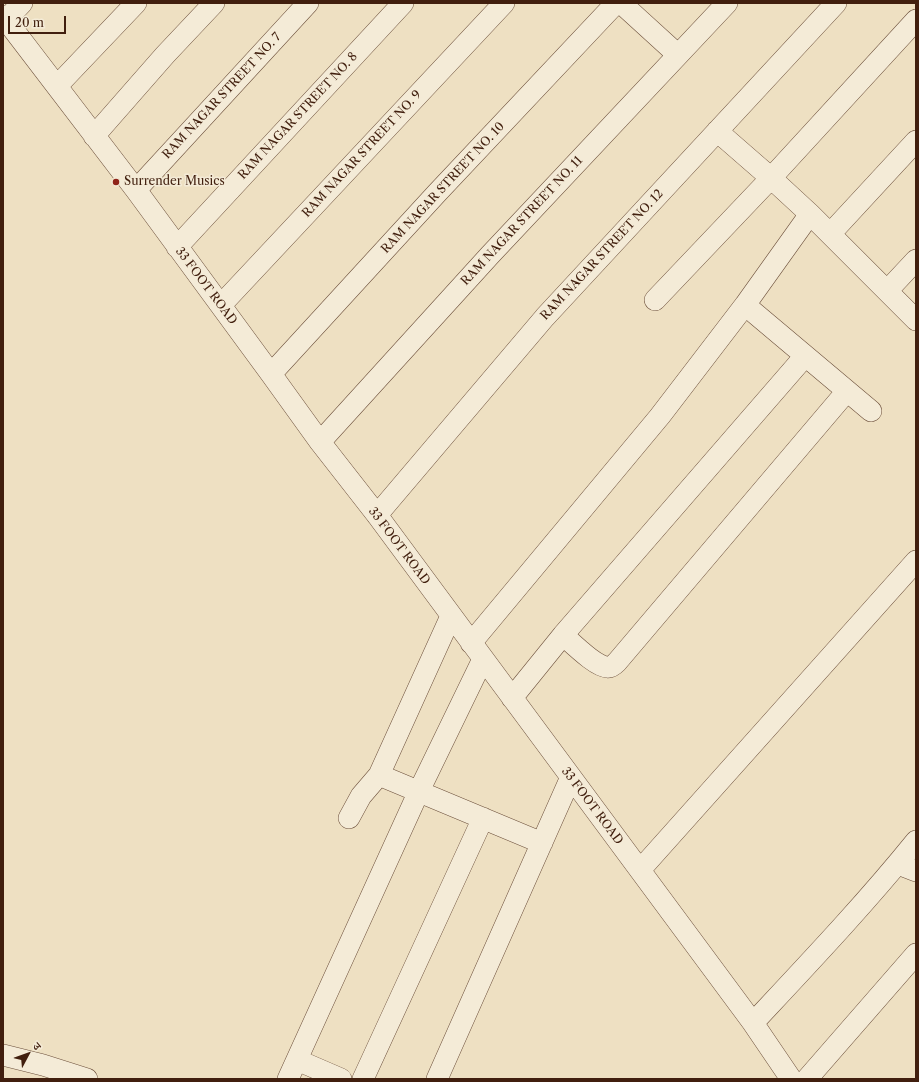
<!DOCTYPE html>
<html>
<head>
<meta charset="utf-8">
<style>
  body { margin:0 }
  #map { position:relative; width:919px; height:1082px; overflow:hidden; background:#eee0c2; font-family:"Libre Caslon Text","Noto Serif Devanagari",serif }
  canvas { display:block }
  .frame { position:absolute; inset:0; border:4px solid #411f0e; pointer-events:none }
  .north { position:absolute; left:8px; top:1034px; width:40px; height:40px; -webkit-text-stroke:3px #f4ebd7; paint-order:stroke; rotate:49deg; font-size:11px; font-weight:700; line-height:16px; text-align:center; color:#411f0e }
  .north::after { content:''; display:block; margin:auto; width:14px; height:18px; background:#411f0e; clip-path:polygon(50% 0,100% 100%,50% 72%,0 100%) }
  .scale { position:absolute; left:8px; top:16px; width:58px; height:18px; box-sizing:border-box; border:2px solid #411f0e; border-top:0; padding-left:5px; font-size:12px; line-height:14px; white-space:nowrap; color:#411f0e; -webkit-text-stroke:3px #f4ebd7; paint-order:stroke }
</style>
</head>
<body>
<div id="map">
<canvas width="919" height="1082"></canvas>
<div class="frame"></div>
<div class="north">उ</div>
<div class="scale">20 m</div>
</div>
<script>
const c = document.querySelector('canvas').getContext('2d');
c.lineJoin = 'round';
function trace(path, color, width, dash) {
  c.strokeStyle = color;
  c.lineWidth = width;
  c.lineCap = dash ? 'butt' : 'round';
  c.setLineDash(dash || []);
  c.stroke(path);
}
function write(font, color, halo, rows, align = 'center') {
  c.font = font + ' "Libre Caslon Text",serif';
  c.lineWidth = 3;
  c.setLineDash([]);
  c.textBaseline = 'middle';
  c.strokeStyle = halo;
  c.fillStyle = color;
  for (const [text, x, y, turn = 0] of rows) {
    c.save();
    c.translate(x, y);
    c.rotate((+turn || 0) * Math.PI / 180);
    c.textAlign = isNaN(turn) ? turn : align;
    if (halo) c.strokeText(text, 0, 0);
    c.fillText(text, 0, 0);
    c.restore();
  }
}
const minor = new Path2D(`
  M 621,3 L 678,55
  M 3,16 L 136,190 L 271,374 L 320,442 L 377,515 L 753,1023 L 791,1079
  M 6,20 L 22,3
  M 57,86 L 136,3
  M 717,131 L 771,178 L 810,214 L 916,320
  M 94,136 L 165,55 L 214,3
  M 136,190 L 308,3
  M 830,234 L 916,141
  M 177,247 L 403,3
  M 887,291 L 916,260
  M 655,300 L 771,178 L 916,20
  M 221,305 L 504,3
  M 745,305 L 871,411
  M 271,374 L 437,193 L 616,3
  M 320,442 L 490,255 L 727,3
  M 377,515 L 545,317 L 836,3
  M 563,635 C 571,642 599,670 609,667 C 612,667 615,664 617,662 L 847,391
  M 471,643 L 660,416 L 745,305 L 810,214
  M 512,698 L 563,635 L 805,356
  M 379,775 L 542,843
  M 349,818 L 361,796 L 379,775 L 451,616
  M 898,864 L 916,871
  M 640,870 L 916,561
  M 753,1023 C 809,963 865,904 916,841
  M 3,1055 L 43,1065 L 87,1079
  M 297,1060 L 341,1079
  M 288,1079 L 419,791 L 483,659
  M 363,1079 L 483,818
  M 437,1079 L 571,777
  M 807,1079 L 916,954`);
const markers = [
  [116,182,4,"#8f2418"]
];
const streetNames = [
  ["RAM NAGAR STREET NO. 7",222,96,-47],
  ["RAM NAGAR STREET NO. 8",298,116,-47],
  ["RAM NAGAR STREET NO. 9",362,154,-47],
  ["RAM NAGAR STREET NO. 10",443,188,-47],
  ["RAM NAGAR STREET NO. 11",522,221,-47],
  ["RAM NAGAR STREET NO. 12",602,255,-47],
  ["33 FOOT ROAD",206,286,53],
  ["33 FOOT ROAD",399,546,53],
  ["33 FOOT ROAD",592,806,53]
];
const poiNames = [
  ["Surrender Musics",124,182]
];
trace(minor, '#6c4f3b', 22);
trace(minor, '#f4ebd7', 21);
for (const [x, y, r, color] of markers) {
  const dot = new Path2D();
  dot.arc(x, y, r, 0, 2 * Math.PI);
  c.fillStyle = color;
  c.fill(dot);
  trace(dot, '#f4ebd7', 1.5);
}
write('12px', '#411f0e', '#f4ebd7', streetNames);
write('12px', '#411f0e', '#f4ebd7', poiNames, 'left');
</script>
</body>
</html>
